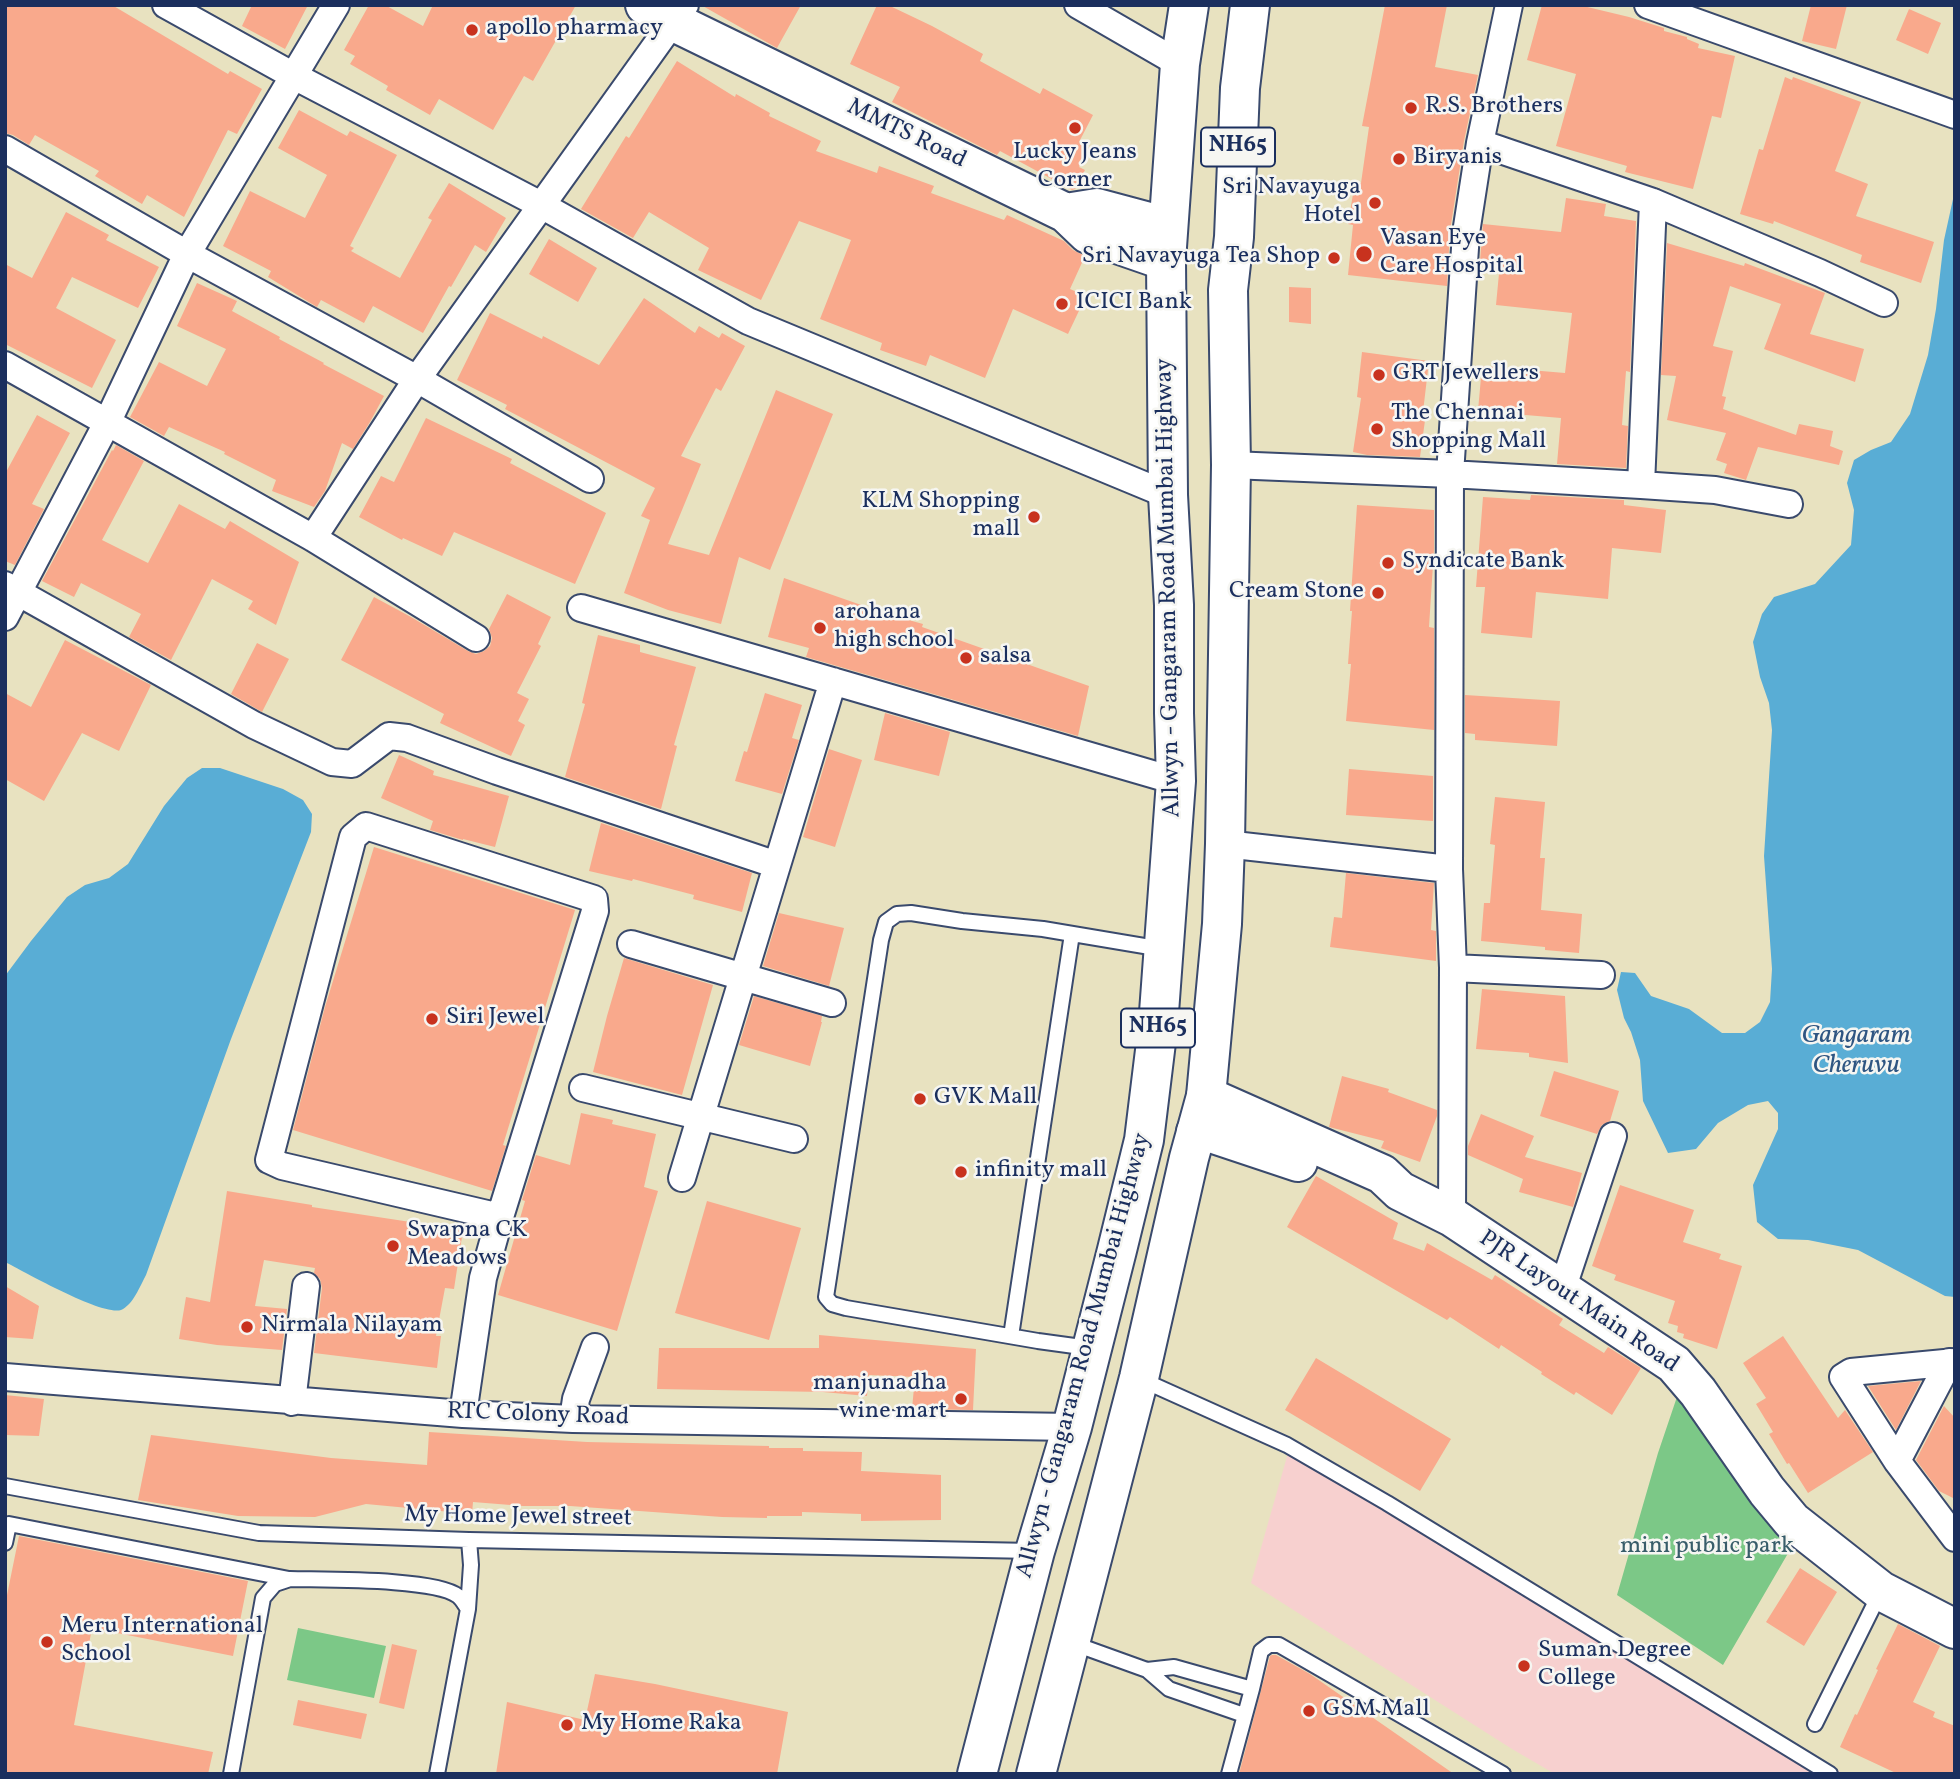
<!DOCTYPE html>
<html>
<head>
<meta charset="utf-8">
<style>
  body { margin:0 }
  #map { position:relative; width:1960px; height:1779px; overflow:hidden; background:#e8e2c0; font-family:Vollkorn,serif }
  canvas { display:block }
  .frame { position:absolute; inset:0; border:7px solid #1b2f5e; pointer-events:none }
</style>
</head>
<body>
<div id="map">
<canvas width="1960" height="1779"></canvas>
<div class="frame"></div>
</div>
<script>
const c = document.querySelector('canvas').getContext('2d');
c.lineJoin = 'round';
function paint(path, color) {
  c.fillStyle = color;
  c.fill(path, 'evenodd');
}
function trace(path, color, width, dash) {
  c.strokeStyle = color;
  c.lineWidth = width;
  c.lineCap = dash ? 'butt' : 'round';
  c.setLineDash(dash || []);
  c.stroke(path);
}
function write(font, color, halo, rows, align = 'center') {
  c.font = font + ' Vollkorn,serif';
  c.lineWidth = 5;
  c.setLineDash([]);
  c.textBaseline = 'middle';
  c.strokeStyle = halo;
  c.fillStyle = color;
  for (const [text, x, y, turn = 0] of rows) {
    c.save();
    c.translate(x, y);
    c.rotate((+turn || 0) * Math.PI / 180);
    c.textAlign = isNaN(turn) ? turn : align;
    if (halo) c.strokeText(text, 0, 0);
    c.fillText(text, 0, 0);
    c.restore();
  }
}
const built = new Path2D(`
  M 1292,1439 L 1844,1774 L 1555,1774 L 1512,1749 L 1251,1583 Z`);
const green = new Path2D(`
  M 1681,1385 L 1794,1543 L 1723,1665 L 1617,1595 L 1658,1453 Z
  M 298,1628 L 386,1646 L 374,1698 L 287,1680 Z`);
const water = new Path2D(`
  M 1955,190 L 1955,1297 L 1945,1296 L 1858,1250 L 1808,1240 L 1778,1239 L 1757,1222 L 1753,1185 L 1778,1129 L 1778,1113 L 1768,1101 L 1748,1105 L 1718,1123 L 1696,1149 L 1668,1153 L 1643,1101 L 1640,1060 L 1631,1032 L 1624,1018 L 1617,990 L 1621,972 L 1635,973 L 1651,996 L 1689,1009 L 1722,1033 L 1745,1033 L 1760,1022 L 1770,1002 L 1772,969 L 1764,856 L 1772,730 L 1769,703 L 1760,677 L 1753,642 L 1762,614 L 1774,597 L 1815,584 L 1851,545 L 1854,510 L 1847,483 L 1854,460 L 1871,450 L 1891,442 L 1910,414 L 1928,355 L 1936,309 L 1944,240 Z
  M 202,768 L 220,768 L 283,789 L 303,800 L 312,814 L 311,832 L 231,1039 L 146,1275 C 140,1286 133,1305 121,1310 C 102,1316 25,1272 5,1262 L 5,976 L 31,941 L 67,897 L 85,885 L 109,878 L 128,864 L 164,806 L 187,778 Z`);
const building = new Path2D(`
  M 5,5 L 112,5 L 228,74 L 230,71 L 262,89 L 237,134 L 228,130 L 184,217 L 147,195 L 142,204 L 95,176 L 99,171 L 35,135 L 29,145 L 13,135 L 5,133 Z
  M 252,5 L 308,5 L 285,49 L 242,26 Z
  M 369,5 L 385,5 L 423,26 L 433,5 L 576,5 L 533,81 L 524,76 L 493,130 L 439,99 L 430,115 L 386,90 L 388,86 L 350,64 L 355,56 L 344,50 Z
  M 701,5 L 801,5 L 777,48 Z
  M 877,5 L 888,5 L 932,26 L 983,54 L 980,61 L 1040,94 L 1043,88 L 1093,115 L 1079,142 L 1090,148 L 1079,167 L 1085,170 L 1075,189 L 1072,190 L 1000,151 L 997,155 L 892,102 L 900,87 L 850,64 Z
  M 1385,5 L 1447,5 L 1435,67 L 1478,75 L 1464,141 L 1450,231 L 1447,286 L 1348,275 L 1353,225 L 1348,224 L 1355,182 L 1361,183 L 1369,127 L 1362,126 Z
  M 1542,5 L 1579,5 L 1629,17 L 1664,28 L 1664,31 L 1687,37 L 1687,39 L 1699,44 L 1698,48 L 1735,56 L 1721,118 L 1712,116 L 1693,189 L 1625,172 L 1627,166 L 1556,146 L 1576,74 L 1527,60 Z
  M 1811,5 L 1847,5 L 1836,49 L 1802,41 Z
  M 1909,9 L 1941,23 L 1928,54 L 1896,40 Z
  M 677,61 L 735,97 L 736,94 L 770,113 L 769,116 L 821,141 L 816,151 L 877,173 L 879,166 L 934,186 L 931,193 L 1004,220 L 1007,215 L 1064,241 L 1073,250 L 1085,256 L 1070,289 L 1086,296 L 1068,334 L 1013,309 L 985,378 L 930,355 L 926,366 L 880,350 L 882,343 L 820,319 L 851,240 L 799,221 L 761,300 L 698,270 L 709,248 L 649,212 L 633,238 L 581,209 L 626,136 L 629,138 Z
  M 1785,77 L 1792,80 L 1793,77 L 1861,102 L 1835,171 L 1868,184 L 1856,216 L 1934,242 L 1921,283 L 1860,262 L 1862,255 L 1774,221 L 1773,224 L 1740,214 L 1759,149 L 1763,150 Z
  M 299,110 L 347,136 L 350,131 L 397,155 L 350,246 L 354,248 L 351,251 L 400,278 L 432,220 L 428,218 L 449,183 L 506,218 L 486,252 L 475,245 L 451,287 L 449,286 L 423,333 L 373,306 L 364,323 L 321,300 L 317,307 L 268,277 L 271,271 L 223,246 L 250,191 L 305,218 L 327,175 L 278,148 Z
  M 1566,198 L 1606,204 L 1604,216 L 1636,221 L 1630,372 L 1626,371 L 1622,425 L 1628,426 L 1626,468 L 1557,464 L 1561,418 L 1478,411 L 1482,366 L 1565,373 L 1572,313 L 1496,305 L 1500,263 L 1480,261 L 1483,224 L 1561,232 Z
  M 66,212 L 109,235 L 106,240 L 159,267 L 138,308 L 72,277 L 56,308 L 116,340 L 92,388 L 5,344 L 5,264 L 32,278 Z
  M 549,239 L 597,268 L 578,302 L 529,274 Z
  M 1667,243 L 1744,266 L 1745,263 L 1825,293 L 1810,334 L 1864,349 L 1855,382 L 1764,349 L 1781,304 L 1730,286 L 1713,346 L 1733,351 L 1722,396 L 1726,397 L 1723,409 L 1796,435 L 1799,424 L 1833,431 L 1830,446 L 1843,451 L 1839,465 L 1758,447 L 1746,480 L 1743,479 L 1724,473 L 1727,464 L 1716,460 L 1726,433 L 1667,420 L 1676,376 L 1661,375 Z
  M 197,283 L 237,301 L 232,311 L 280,337 L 279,339 L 324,363 L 323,364 L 384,396 L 370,422 L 353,449 L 342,443 L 325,491 L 314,507 L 272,491 L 276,480 L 224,454 L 225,452 L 169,427 L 164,436 L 130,417 L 159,362 L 207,386 L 226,349 L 177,326 Z
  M 1289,287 L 1311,288 L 1311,324 L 1289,322 Z
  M 644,298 L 695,333 L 699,326 L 719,338 L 722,333 L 745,346 L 721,391 L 716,388 L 681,456 L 701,464 L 668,544 L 709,555 L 776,390 L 833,414 L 770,570 L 739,557 L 721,624 L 668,610 L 624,593 L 650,520 L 641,516 L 655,488 L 505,409 L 507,405 L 457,380 L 490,313 L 542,339 L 543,336 L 599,365 Z
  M 1362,352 L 1429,361 L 1423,412 L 1426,413 L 1420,457 L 1367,455 L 1353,452 L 1361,398 L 1357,397 Z
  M 37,415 L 70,433 L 32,504 L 44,509 L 15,565 L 5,561 L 5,474 Z
  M 426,418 L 512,459 L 510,463 L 606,513 L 575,584 L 454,532 L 442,556 L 403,538 L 402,540 L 359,517 L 381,476 L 394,482 Z
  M 116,445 L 144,461 L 102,540 L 148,563 L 179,504 L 225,529 L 230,521 L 299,562 L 276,625 L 248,609 L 253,601 L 212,579 L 171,660 L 129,637 L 141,614 L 81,583 L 74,597 L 42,581 L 112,450 L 113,451 Z
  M 1531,495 L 1624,500 L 1624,505 L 1666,510 L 1661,553 L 1612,548 L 1608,599 L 1536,592 L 1532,638 L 1481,633 L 1485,587 L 1476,587 L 1483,497 L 1530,500 Z
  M 1357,505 L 1434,510 L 1434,549 L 1429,627 L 1434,628 L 1434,730 L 1346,721 L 1351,664 L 1348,664 L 1352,611 L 1350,611 Z
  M 784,578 L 887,614 L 923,624 L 922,627 L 1089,686 L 1078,736 L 806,657 L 809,648 L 768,637 Z
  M 507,594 L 551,617 L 538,644 L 541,646 L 517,693 L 529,699 L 518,721 L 525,725 L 511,756 L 440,723 L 444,714 L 341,660 L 374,597 L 411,617 L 468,651 L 476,654 L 484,651 L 490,646 L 492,638 L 489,629 Z
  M 598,635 L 640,645 L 640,652 L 696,667 L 674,745 L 677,746 L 661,809 L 565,777 L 585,704 L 582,703 Z
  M 65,640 L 151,685 L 119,751 L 82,733 L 44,801 L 5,779 L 5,693 L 31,707 Z
  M 257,643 L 289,659 L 262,712 L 231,694 Z
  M 765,693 L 802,705 L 792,738 L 799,740 L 782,794 L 735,781 L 744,751 L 747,752 Z
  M 1465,695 L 1560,701 L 1557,746 L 1475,740 L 1475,734 L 1465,733 Z
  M 885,713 L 950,732 L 939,776 L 874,760 Z
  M 829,749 L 862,760 L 835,847 L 803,837 Z
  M 399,755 L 434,771 L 433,775 L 509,796 L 495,847 L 463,839 L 463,840 L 430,830 L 433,821 L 381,798 Z
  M 1349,769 L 1433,776 L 1433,821 L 1346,815 Z
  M 1495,797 L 1545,802 L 1540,858 L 1545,858 L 1541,910 L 1582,914 L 1579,953 L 1545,950 L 1545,947 L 1481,941 L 1484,903 L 1490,903 L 1495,845 L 1490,844 Z
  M 601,823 L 752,873 L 742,912 L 693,899 L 694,895 L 633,879 L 632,881 L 589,871 Z
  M 374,847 L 575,910 L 503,1145 L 506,1146 L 492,1191 L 293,1130 L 325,1007 Z
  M 1346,873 L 1434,883 L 1431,930 L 1436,931 L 1436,961 L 1330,947 L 1334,917 L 1342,918 Z
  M 779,913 L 844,928 L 829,986 L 763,966 Z
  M 624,958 L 713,985 L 682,1095 L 593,1072 L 607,1016 Z
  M 1482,989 L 1565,996 L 1568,1063 L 1529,1057 L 1529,1053 L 1476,1049 Z
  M 754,996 L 822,1016 L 821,1022 L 822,1022 L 810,1066 L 739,1045 Z
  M 1554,1071 L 1619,1091 L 1610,1121 L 1602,1125 L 1597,1134 L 1540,1116 Z
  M 1342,1076 L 1389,1089 L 1388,1092 L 1437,1110 L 1437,1116 L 1420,1162 L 1381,1148 L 1384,1141 L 1329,1127 Z
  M 581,1113 L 613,1120 L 612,1124 L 656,1134 L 644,1187 L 658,1191 L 617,1331 L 498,1295 L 525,1201 L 522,1200 L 536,1155 L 570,1165 Z
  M 1481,1114 L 1534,1136 L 1525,1157 L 1582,1173 L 1573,1207 L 1519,1192 L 1523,1179 L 1468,1155 L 1468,1146 Z
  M 1316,1176 L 1398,1223 L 1393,1239 L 1424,1251 L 1427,1243 L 1492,1280 L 1495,1275 L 1563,1319 L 1559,1325 L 1604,1353 L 1608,1347 L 1641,1368 L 1612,1415 L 1576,1392 L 1574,1395 L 1541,1374 L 1542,1372 L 1501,1345 L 1499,1349 L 1450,1317 L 1447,1320 L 1287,1227 Z
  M 1620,1185 L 1694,1210 L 1683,1242 L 1721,1254 L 1719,1259 L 1742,1266 L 1717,1349 L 1683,1338 L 1684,1334 L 1677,1332 L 1678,1326 L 1668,1323 L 1675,1301 L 1614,1280 L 1616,1275 L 1592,1266 Z
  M 227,1191 L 312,1205 L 312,1207 L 463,1230 L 454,1289 L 445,1288 L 436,1336 L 441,1336 L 437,1368 L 314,1353 L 322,1288 L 320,1279 L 314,1273 L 315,1268 L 264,1260 L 255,1306 L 287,1309 L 282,1350 L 217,1345 L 179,1339 L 186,1297 L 210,1302 Z
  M 707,1201 L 801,1228 L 769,1340 L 675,1313 Z
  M 5,1286 L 39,1306 L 33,1339 L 5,1337 Z
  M 819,1335 L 976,1349 L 973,1410 L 912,1409 L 915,1377 L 869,1375 L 867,1396 L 823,1392 L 657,1389 L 659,1348 L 819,1348 Z
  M 1783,1336 L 1838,1418 L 1845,1410 L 1873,1452 L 1808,1493 L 1789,1463 L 1787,1464 L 1769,1434 L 1773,1432 L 1756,1404 L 1766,1398 L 1743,1363 Z
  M 1316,1358 L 1451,1439 L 1420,1491 L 1285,1410 Z
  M 1921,1381 L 1896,1430 L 1868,1386 Z
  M 5,1395 L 44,1399 L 39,1436 L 5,1435 Z
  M 1944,1406 L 1955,1418 L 1955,1499 L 1939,1491 L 1916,1460 Z
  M 429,1432 L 587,1442 L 769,1446 L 769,1448 L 803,1448 L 803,1451 L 862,1452 L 861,1471 L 941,1475 L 941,1520 L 861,1521 L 861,1514 L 802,1512 L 802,1516 L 767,1516 L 767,1518 L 722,1517 L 570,1506 L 523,1506 L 473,1502 L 472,1514 L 366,1504 L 315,1517 L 238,1516 L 138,1500 L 151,1435 L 331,1458 L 427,1465 Z
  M 19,1536 L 248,1581 L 233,1656 L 92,1628 L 74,1725 L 213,1752 L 208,1774 L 5,1774 L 5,1605 Z
  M 1800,1568 L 1837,1592 L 1804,1646 L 1766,1622 Z
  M 1898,1624 L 1940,1646 L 1913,1702 L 1935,1712 L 1933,1717 L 1955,1726 L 1955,1774 L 1898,1774 L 1840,1747 L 1855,1714 L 1857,1715 L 1878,1670 L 1876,1669 Z
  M 392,1644 L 417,1650 L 404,1709 L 379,1703 Z
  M 1272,1655 L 1276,1655 L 1310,1674 L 1454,1774 L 1239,1774 L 1270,1656 Z
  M 595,1674 L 655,1684 L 788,1712 L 777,1774 L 496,1774 L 507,1702 L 585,1720 Z
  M 298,1700 L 367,1714 L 361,1739 L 293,1725 Z`);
const lane = new Path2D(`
  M 1011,1336 L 1072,934
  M 1089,1348 L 1038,1341 L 846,1308 L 832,1304 L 826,1297 L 881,940 L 886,922 L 897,914 L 911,913 L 962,921 L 1043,929 L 1162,949
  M 1140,1379 L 1287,1445 L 1387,1503 L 1830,1774
  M 5,1486 L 259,1533 L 469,1540 L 1033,1551
  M 5,1543 L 9,1524 L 289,1579
  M 468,1609 L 471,1565 L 469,1540
  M 1072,1643 L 1147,1670 L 1174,1667 L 1252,1689 L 1261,1651 L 1269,1645 L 1279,1645 L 1503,1774
  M 1147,1670 L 1169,1689 L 1244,1715
  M 1815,1724 L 1880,1593
  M 231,1774 L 263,1598 L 275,1584 L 290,1579 C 323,1580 435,1578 458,1596 C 462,1599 465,1605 468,1609 L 437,1774
  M 1229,1774 L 1252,1689`);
const street = new Path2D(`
  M 166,5 L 294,76 L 541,205 L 748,321 L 1168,495
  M 1078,5 L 1180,64
  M 1648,5 L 1955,115
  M 1480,143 L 1653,202 L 1820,273 L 1884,303
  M 5,149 L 187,254 L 417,379 L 590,479
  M 5,365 L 313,538 L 476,638
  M 1231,465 L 1450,474 L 1641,485 L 1715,490 L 1789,504
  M 1641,485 L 1653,202
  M 313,538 L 417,379 L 685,5
  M 5,585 L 254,725 L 332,762 L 352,764 L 389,736 L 407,738 L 497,771 L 777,865
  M 581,608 L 1176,781
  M 5,617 L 107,423 L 187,254 L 336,5
  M 1225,844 L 1449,869
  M 631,944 L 832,1003
  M 1453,968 L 1601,975
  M 583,1088 L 794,1139
  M 682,1178 L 833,681
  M 1452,1217 L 1453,968 L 1449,869 L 1450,474 L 1466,233 L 1480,143 L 1509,5
  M 1562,1290 L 1613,1136
  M 1955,1362 L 1851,1372 L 1843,1377 L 1897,1461 L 1955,1538
  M 5,1377 L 463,1414 L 573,1419 L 1072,1427
  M 292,1402 L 306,1286
  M 463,1414 L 483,1278 L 500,1217 L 282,1166 L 269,1160 L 353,837 L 366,826 L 594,899 L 595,911 L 500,1217
  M 573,1419 L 576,1399 L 595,1347
  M 1897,1461 L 1949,1362`);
const secondary = new Path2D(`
  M 645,5 L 674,22 L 1066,213 L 1088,234 L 1166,261
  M 1066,213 L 1097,208 L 1168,227
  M 1206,1096 L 1382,1174 L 1400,1191 L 1452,1217 L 1674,1364 L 1698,1392 L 1767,1491 L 1792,1521 L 1881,1591 L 1955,1629
  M 1196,1132 L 1214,1134 L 1298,1162`);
const highway = new Path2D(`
  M 977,1774 L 1035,1551 L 1072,1427 L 1117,1250 L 1144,1140 L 1158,1026 L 1176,781 L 1174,713 L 1174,605 L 1168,495 L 1166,261 L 1180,64 L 1189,5
  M 1036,1774 L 1139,1378 L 1189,1158 L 1206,1096 L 1222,924 L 1225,844 L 1231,465 L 1228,290 L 1234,237 L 1240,88 L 1250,5`);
const markers = [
  [472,30,7,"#c8321e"],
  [1411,108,7,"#c8321e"],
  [1075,128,7,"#c8321e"],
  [1399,159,7,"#c8321e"],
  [1375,203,7,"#c8321e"],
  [1364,254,9,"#c8321e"],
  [1334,258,7,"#c8321e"],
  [1062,304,7,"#c8321e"],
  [1379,375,7,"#c8321e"],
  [1377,429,7,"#c8321e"],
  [1034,517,7,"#c8321e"],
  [1388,563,7,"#c8321e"],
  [1378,593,7,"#c8321e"],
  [820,628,7,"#c8321e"],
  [966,658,7,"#c8321e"],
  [432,1019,7,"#c8321e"],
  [920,1099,7,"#c8321e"],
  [961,1172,7,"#c8321e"],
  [393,1246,7,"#c8321e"],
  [247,1327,7,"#c8321e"],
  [961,1399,7,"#c8321e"],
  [47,1642,7,"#c8321e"],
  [1524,1666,7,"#c8321e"],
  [1309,1711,7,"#c8321e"],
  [567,1725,7,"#c8321e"]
];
const shields = [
  [1238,147,74],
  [1158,1028,74]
];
const shieldNames = [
  ["NH65",1238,147],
  ["NH65",1158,1028]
];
const poiNames = [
  ["apollo pharmacy",486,30],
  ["R.S. Brothers",1425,108],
  ["Lucky Jeans",1075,154,"center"],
  ["Corner",1075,182,"center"],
  ["Biryanis",1413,159],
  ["Sri Navayuga",1361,189,"right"],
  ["Hotel",1361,217,"right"],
  ["Vasan Eye",1380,240],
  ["Care Hospital",1380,268],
  ["Sri Navayuga Tea Shop",1320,258,"right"],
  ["ICICI Bank",1076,304],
  ["GRT Jewellers",1393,375],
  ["The Chennai",1391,415],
  ["Shopping Mall",1391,443],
  ["KLM Shopping",1020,503,"right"],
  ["mall",1020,531,"right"],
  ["Syndicate Bank",1402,563],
  ["Cream Stone",1364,593,"right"],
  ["arohana",834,614],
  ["high school",834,642],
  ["salsa",980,658],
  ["Siri Jewel",446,1019],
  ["GVK Mall",934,1099],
  ["infinity mall",975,1172],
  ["Swapna CK",407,1232],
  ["Meadows",407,1260],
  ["Nirmala Nilayam",261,1327],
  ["manjunadha",947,1385,"right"],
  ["wine mart",947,1413,"right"],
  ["Meru International",61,1628],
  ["School",61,1656],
  ["Suman Degree",1538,1652],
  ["College",1538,1680],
  ["GSM Mall",1323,1711],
  ["My Home Raka",581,1725]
];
const streetNames = [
  ["MMTS Road",906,135,26],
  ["Allwyn - Gangaram Road Mumbai Highway",1170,588,-91],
  ["PJR Layout Main Road",1578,1303,34],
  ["Allwyn - Gangaram Road Mumbai Highway",1085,1356,-75],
  ["RTC Colony Road",538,1416,2],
  ["My Home Jewel street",518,1518,1]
];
const parkNames = [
  ["mini public park",1707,1548]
];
const waterNames = [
  ["Gangaram",1856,1037],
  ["Cheruvu",1856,1067]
];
paint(built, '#f7d0cf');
paint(green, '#7cc887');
paint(water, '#59add5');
paint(building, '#f9a98c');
trace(lane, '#3a4a6d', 18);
trace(street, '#3a4a6d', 30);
trace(secondary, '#3a4a6d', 42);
trace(highway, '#3a4a6d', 42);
trace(lane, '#fff', 14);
trace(street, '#fff', 26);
trace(secondary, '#fff', 38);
trace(highway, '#fff', 38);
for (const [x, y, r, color] of markers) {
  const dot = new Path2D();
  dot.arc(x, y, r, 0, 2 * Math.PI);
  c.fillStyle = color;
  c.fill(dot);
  trace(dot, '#f6f6f2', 2.5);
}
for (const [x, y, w] of shields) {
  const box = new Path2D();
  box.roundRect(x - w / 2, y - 19.5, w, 39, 5);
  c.fillStyle = '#f6f6f2';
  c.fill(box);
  trace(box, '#1b2f5e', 2);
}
write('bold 23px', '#1b2f5e', null, shieldNames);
write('24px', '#1b2f5e', '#f6f6f2', poiNames, 'left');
write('24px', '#1b2f5e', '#f6f6f2', streetNames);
write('24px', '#385d6a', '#f6f6f2', parkNames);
write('italic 26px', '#2e5582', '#f6f6f2', waterNames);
</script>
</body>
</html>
